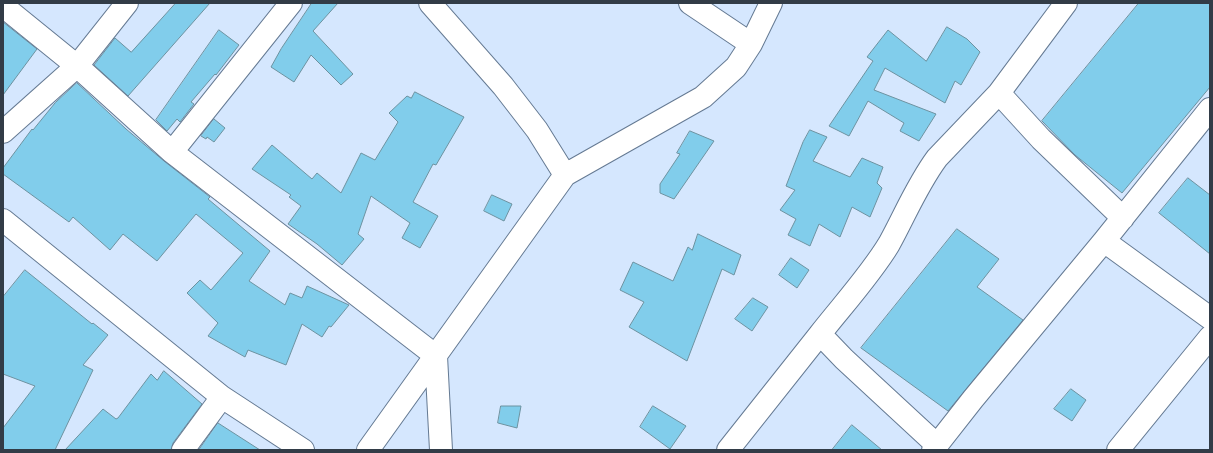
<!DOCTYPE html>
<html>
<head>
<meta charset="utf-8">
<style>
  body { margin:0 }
  #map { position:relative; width:1213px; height:453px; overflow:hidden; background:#d5e7fe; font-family:"PT Sans Narrow",sans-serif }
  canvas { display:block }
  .frame { position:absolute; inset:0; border:4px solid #323c47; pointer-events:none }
</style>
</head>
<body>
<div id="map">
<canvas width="1213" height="453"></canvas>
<div class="frame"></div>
</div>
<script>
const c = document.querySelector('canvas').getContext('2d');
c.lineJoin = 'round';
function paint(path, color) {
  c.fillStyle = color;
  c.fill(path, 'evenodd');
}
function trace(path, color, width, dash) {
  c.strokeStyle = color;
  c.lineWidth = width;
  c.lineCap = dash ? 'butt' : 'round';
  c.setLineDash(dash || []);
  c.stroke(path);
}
const building = new Path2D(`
  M 176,3 L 210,3 L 128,96 L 94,65 L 115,38 L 131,52 Z
  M 312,3 L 338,3 L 313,31 L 353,74 L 341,85 L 311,55 L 294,82 L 271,67 L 281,49 Z
  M 1139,3 L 1210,3 L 1210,87 L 1122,193 L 1075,155 L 1042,121 Z
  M 3,22 L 37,49 L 3,95 Z
  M 947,27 L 967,39 L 980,52 L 961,85 L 955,81 L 945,103 L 885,68 L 874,90 L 936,114 L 919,141 L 900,131 L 904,123 L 868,101 L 849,136 L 829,126 L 873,61 L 867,57 L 888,30 L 926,61 Z
  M 219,30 L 239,45 L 216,75 L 215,74 L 191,102 L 194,104 L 180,122 L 177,119 L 167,131 L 156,120 Z
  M 77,83 L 126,129 L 164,161 L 210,197 L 208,199 L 270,251 L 249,281 L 285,305 L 290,293 L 302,298 L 307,286 L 349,305 L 331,327 L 329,326 L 322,337 L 302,324 L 286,365 L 248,350 L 245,357 L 208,336 L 218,323 L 187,293 L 200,280 L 211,290 L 243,253 L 196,214 L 157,261 L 123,234 L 110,250 L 73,217 L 69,222 L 3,174 L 3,168 L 32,129 L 33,130 L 55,103 Z
  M 415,92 L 464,117 L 436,165 L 433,164 L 413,202 L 438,216 L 420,248 L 402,238 L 410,223 L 371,196 L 358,234 L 364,239 L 342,265 L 317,244 L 288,224 L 301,206 L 289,197 L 291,195 L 252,169 L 272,145 L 312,179 L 317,173 L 341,193 L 361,153 L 375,160 L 398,122 L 389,113 L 407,96 L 411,98 Z
  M 214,119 L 225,128 L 214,142 L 207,137 L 206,139 L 201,136 Z
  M 810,130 L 827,137 L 813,161 L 850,177 L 862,158 L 883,167 L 877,183 L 882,188 L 870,217 L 852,207 L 840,237 L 819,224 L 810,246 L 788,235 L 796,219 L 780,210 L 795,190 L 786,186 L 803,142 Z
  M 690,131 L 714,141 L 674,199 L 660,193 L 660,184 L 680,154 L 677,153 Z
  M 1188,178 L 1210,195 L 1210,254 L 1159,213 Z
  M 492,195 L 512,204 L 504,221 L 484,211 Z
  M 957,229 L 999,259 L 977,287 L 1023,320 L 948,411 L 861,348 Z
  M 698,234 L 741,255 L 734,275 L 722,269 L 687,361 L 629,327 L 644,302 L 620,290 L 633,262 L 673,281 L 688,247 L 692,250 Z
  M 791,258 L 809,270 L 797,288 L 779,275 Z
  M 25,270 L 92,324 L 93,323 L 108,335 L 83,365 L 93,370 L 55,450 L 3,450 L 3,428 L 35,386 L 3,374 L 3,297 Z
  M 753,298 L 768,307 L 752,331 L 735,319 Z
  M 164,371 L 202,404 L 173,443 L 171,450 L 65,450 L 103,409 L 116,419 L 118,418 L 151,374 L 157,380 Z
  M 1071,389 L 1086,400 L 1072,421 L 1054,409 Z
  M 501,406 L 521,406 L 517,428 L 498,423 Z
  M 653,406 L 686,426 L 670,449 L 640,427 Z
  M 218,423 L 260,450 L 199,450 Z
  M 852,425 L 882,450 L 832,450 Z`);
const minor = new Path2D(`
  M 430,3 L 503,86 L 537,130 L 565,175 L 703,97 L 736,67 L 751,44 L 771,3
  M 690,3 L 751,44
  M 3,6 L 77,66 L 172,152 L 436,356 L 441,450
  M 999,93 L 1041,139 L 1123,218
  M 3,132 L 77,66 L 127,3
  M 172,152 L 291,3
  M 3,220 L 222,397 L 303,450
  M 1104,241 L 1210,318
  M 937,445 L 844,359 L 820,334 C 842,306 871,274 889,244 C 905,215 917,185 937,158 L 999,93 L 1066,3
  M 183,450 L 222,397
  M 368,450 L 565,175
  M 728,450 L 820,334
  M 933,450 L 973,399 L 1104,241 L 1210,109
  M 1118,450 L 1210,337`);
paint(building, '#81cdeb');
trace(building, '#6d92a0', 1);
trace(minor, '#657a93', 24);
trace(minor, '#fff', 22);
</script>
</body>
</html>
